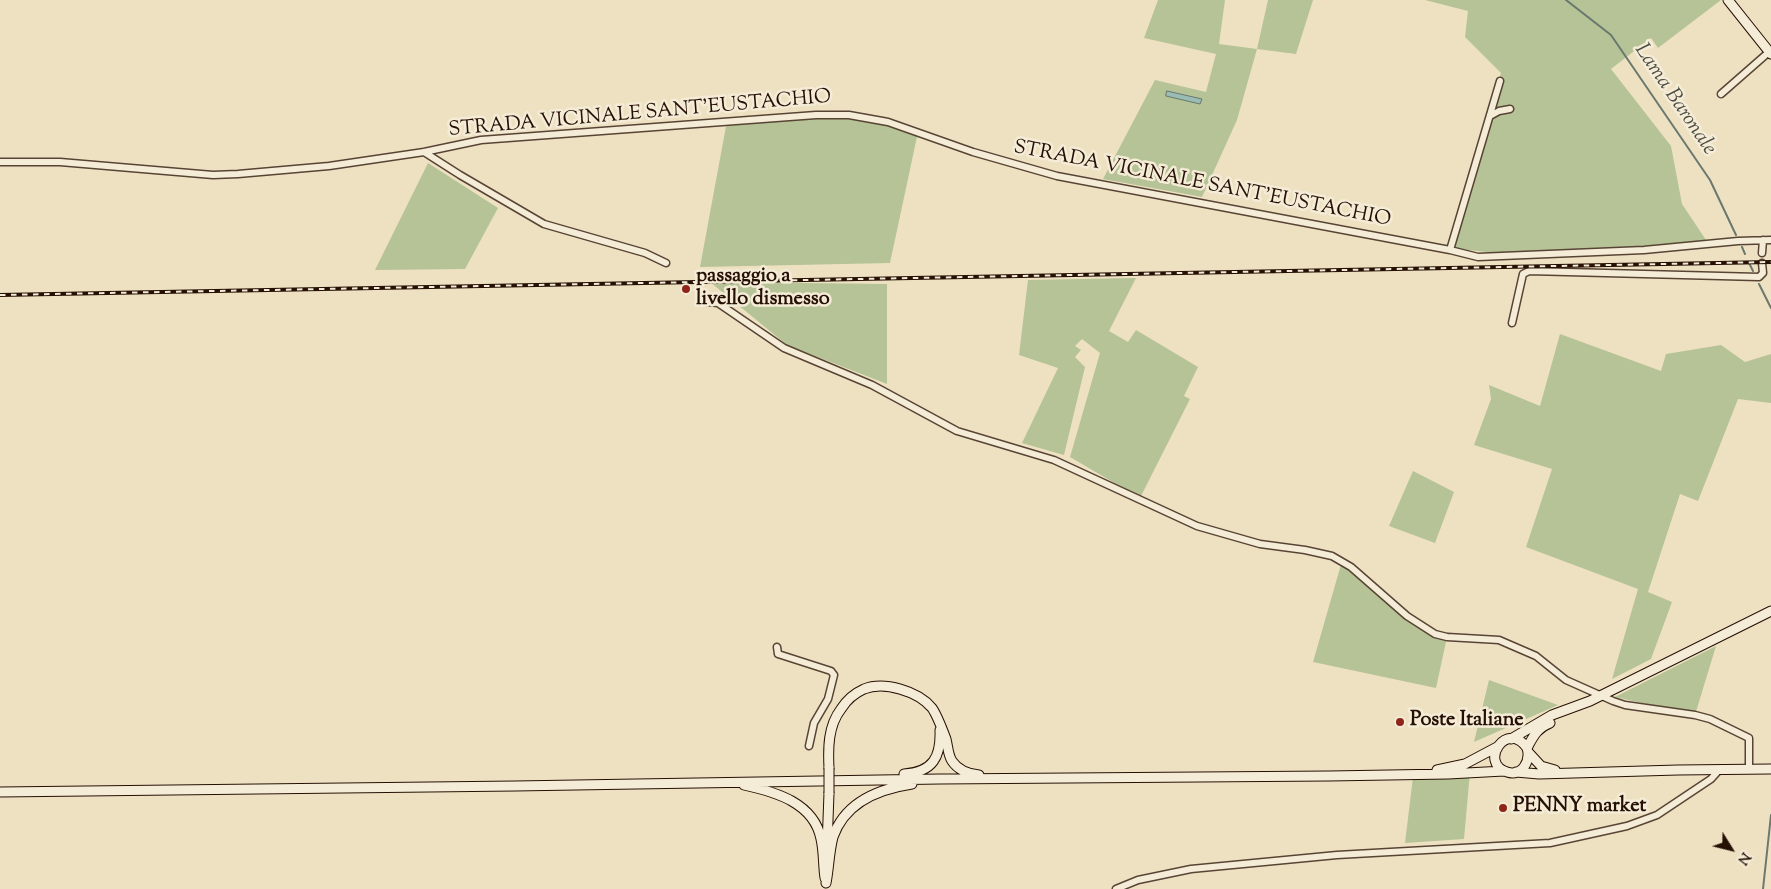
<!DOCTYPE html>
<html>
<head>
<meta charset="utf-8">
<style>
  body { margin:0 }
  #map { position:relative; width:1771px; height:889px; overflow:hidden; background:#eee1c2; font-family:"Sorts Mill Goudy",serif }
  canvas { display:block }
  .north { position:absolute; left:1706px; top:824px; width:50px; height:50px; -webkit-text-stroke:4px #f4ecd7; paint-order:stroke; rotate:126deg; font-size:14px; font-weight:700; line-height:20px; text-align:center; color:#261004 }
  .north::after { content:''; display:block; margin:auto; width:18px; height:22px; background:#261004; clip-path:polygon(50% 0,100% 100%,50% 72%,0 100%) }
</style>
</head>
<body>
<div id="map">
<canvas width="1771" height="889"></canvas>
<div class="north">N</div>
</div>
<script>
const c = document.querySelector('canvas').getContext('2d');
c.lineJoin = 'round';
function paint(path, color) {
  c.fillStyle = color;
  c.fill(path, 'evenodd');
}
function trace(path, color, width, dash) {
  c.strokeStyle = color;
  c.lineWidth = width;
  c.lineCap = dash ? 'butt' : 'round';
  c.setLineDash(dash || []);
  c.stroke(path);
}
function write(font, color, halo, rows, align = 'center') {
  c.font = font + ' "Sorts Mill Goudy",serif';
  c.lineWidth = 5;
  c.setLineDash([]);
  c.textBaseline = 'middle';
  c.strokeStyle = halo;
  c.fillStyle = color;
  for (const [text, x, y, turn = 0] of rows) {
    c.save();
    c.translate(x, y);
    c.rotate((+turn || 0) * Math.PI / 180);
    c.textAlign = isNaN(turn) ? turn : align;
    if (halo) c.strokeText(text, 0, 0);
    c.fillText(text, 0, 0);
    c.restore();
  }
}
const green = new Path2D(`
  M 1158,0 L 1225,0 L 1219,44 L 1257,49 L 1268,0 L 1313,0 L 1296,54 L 1257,49 L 1237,120 L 1202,197 L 1103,179 L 1155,80 L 1206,92 L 1216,54 L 1144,38 Z
  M 1425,0 L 1721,0 L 1658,48 L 1651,38 L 1611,69 L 1671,146 L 1682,204 L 1706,240 L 1669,246 L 1495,253 L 1451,248 L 1501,73 L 1465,37 L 1468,11 Z
  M 858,116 L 918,132 L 890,263 L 700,267 L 727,121 Z
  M 428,163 L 498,208 L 465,269 L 375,270 Z
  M 1136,278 L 1109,331 L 1128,342 L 1136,330 L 1198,367 L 1184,396 L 1190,399 L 1140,498 L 1070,457 L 1100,353 L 1082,339 L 1075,346 L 1081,350 L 1075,357 L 1085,367 L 1064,455 L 1022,443 L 1058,368 L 1019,355 L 1028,280 Z
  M 710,282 L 887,284 L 887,384 L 787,345 Z
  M 1560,334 L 1661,371 L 1666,354 L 1721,345 L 1745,362 L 1771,354 L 1771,403 L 1738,399 L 1698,501 L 1680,494 L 1648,592 L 1672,602 L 1651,659 L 1612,679 L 1638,589 L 1526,547 L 1552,469 L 1474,445 L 1491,399 L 1489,385 L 1540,406 Z
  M 1413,471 L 1454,492 L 1435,543 L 1389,526 Z
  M 1342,561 L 1403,613 L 1447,637 L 1436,688 L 1313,662 Z
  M 1716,646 L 1695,715 L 1615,697 Z
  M 1489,680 L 1558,705 L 1474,742 Z
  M 1470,772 L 1464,839 L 1405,843 L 1413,777 Z`);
const water = new Path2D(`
  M 1167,91 L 1202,99 L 1200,104 L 1166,96 Z`);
const stream = new Path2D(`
  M 1566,0 L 1611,35 L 1710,180 L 1736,235
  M 1742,247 L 1745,254
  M 1749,263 L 1753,271
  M 1759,284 L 1771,308
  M 1763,889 L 1771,815`);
const street = new Path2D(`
  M 1721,94 L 1769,52
  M 1490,116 L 1499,111 L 1510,109
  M 424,152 L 460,175 L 544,224 L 645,253 L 666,263
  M 0,162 L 60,162 L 213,175 L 238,174 L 329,166 L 424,152 L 481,140 L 816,115 L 849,115 L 888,122 L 973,152 L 1057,176 L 1450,250 L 1478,257 L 1644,250 L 1738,241 L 1771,240
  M 1450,250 L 1500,81
  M 1762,253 L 1763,240
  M 707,302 L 718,303 L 784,348 L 872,385 L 957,431 L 1054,460 L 1197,526 L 1260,544 L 1305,550 L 1332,556 L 1351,567 L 1407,616 L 1435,634 L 1447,637 L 1499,640 L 1536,656 L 1566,680 L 1613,701 L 1625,705 L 1695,715 L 1710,719 L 1749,738 L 1749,769
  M 1512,323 L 1523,274 L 1529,271 L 1759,277 L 1763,273 L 1762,263
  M 777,647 L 778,654 L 831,671 L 834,675 L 828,699 L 814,723 L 809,746
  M 1116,889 L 1138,880 L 1191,869 L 1337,855 L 1550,843 L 1627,826 L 1657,815 L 1711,779 L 1720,769`);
const secondary = new Path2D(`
  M 1728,0 L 1771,54
  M 1511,739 L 1552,715 L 1590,701 L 1771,611
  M 1527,748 C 1507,719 1478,763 1507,772 C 1522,777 1531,761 1527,748 C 1533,737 1537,728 1550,723
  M 1529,753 L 1541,766 L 1555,770
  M 829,768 C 828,748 828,726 841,709 C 846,701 855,693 864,689 C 884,681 918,691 932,708 C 937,715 943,731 946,739 C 948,747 948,755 952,761 C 958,770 969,774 979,775
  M 1437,770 L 1465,764 L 1497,747
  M 1516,772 L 1539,774 L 1678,770 L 1771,769
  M 904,774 C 933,772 941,757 940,730
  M 744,785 C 776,792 814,803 821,839 C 824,852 823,865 825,878
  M 0,792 L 515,786 L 940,779 L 1329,776 L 1448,774 L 1504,771
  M 827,847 L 829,793
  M 826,883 C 829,868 829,852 833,837 C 845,802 878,789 912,784`);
const rail = new Path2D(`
  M 0,295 L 1771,262`);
const secondaryBridge = new Path2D(`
  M 829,768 L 829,793`);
const markers = [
  [686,289,5,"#8f2418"],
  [1400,722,5,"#8f2418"],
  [1503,808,5,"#8f2418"]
];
const streetNames = [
  ["STRADA VICINALE SANT'EUSTACHIO",640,115,-5],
  ["STRADA VICINALE SANT'EUSTACHIO",1202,185,11]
];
const poiNames = [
  ["passaggio a",696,278],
  ["livello dismesso",696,301],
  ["Poste Italiane",1410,722],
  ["PENNY market",1513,808]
];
const waterNames = [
  ["Lama Baronale",1674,100,56]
];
paint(green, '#b5c396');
paint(water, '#99bdb4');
trace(water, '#6b786e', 1);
trace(stream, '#6b786e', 2);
trace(street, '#584434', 9);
trace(secondary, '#261004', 11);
trace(street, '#f4ecd7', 6);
trace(secondary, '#f4ecd7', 9);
trace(rail, '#261004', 4);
trace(rail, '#f4ecd7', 2, [5.5]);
trace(secondaryBridge, '#261004', 11, []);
trace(secondaryBridge, '#f4ecd7', 9);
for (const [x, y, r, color] of markers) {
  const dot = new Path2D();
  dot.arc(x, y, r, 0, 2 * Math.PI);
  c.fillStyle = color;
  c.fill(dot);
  trace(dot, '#f4ecd7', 2);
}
write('20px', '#261004', '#f4ecd7', streetNames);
write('bold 20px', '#261004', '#f4ecd7', poiNames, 'left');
write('italic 21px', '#4e4d42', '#f4ecd7', waterNames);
</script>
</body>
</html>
